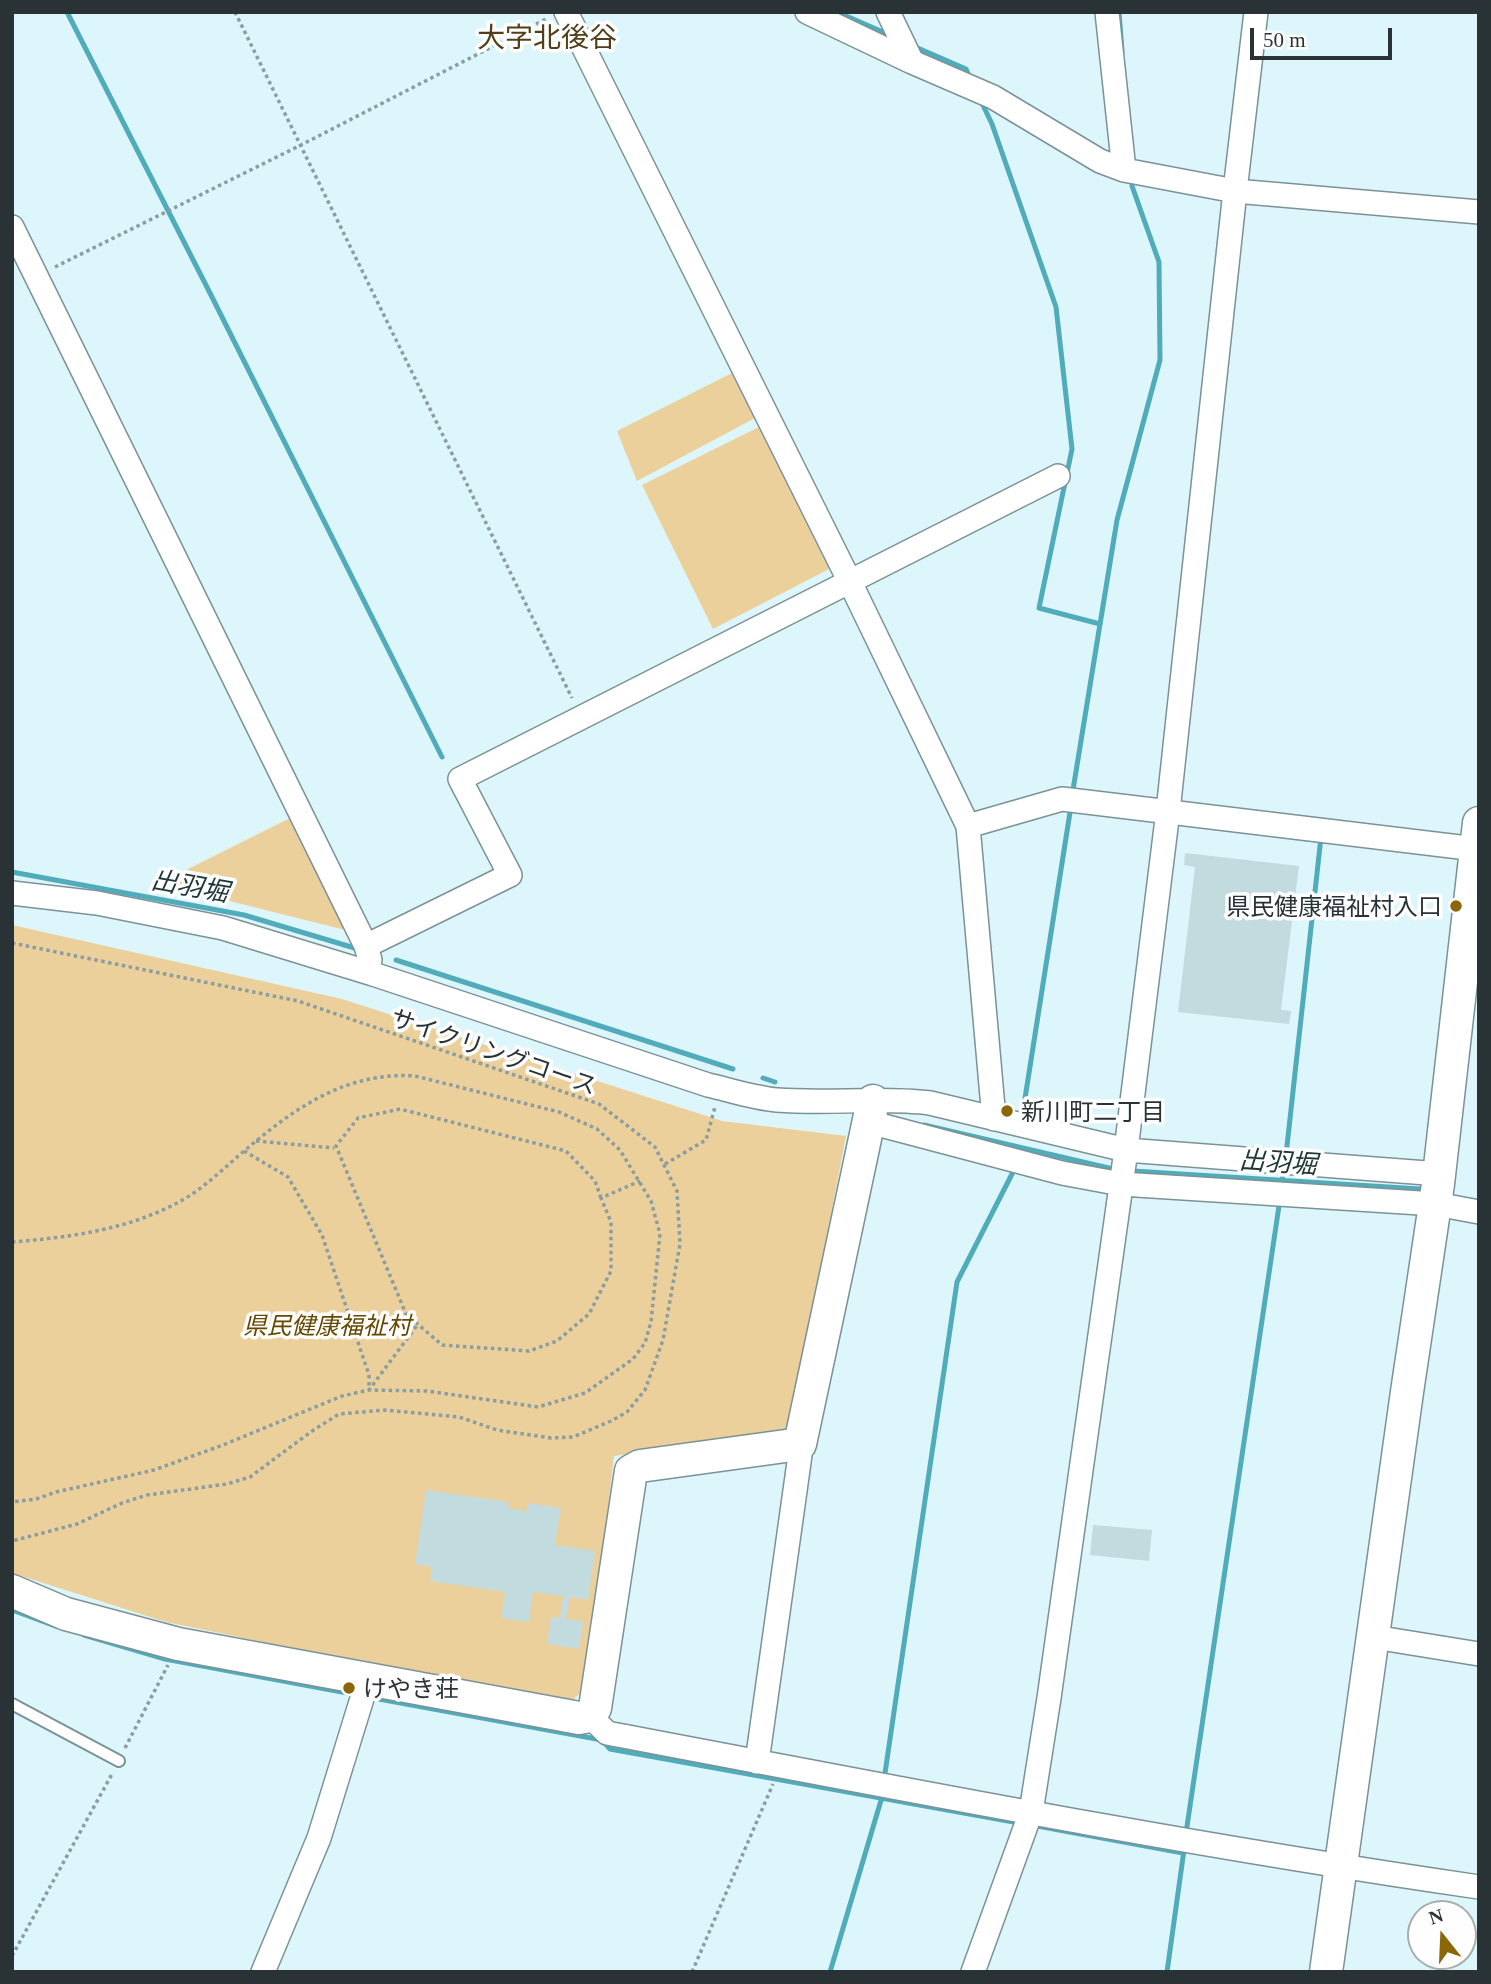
<!DOCTYPE html>
<html>
<head>
<meta charset="utf-8">
<style>
  body { margin:0 }
  #map { position:relative; width:1491px; height:1984px; overflow:hidden; background:#ddf6fb; font-family:Georgia,serif }
  canvas { display:block }
  .frame { position:absolute; inset:0; border:14px solid #293335; pointer-events:none }
  .north { position:absolute; left:1407px; top:1900px; width:70px; height:70px; box-sizing:border-box; background:#fefefe; border:2px solid #a9adae; border-radius:50%; rotate:342deg; font-size:19px; font-weight:700; line-height:28px; text-align:center; color:#293335 }
  .north::after { content:''; display:block; margin:auto; width:24px; height:32px; background:#8c6708; clip-path:polygon(50% 0,100% 100%,50% 72%,0 100%) }
  .scale { position:absolute; left:1250px; top:28px; width:142px; height:32px; box-sizing:border-box; border:4px solid #293335; border-top:0; padding-left:9px; font-size:21px; line-height:24px; white-space:nowrap; color:#293335; -webkit-text-stroke:5px #fefefe; paint-order:stroke }
</style>
</head>
<body>
<div id="map">
<canvas width="1491" height="1984"></canvas>
<div class="frame"></div>
<div class="north">N</div>
<div class="scale">50 m</div>
</div>
<script>
const c = document.querySelector('canvas').getContext('2d');
c.lineJoin = 'round';
function paint(path, color) {
  c.fillStyle = color;
  c.fill(path, 'evenodd');
}
function trace(path, color, width, dash) {
  c.strokeStyle = color;
  c.lineWidth = width;
  c.lineCap = dash ? 'butt' : 'round';
  c.setLineDash(dash || []);
  c.stroke(path);
}
function write(font, color, halo, rows, align = 'center') {
  c.font = font + ' Georgia,"Noto Sans JP",serif';
  c.lineWidth = 7;
  c.setLineDash([]);
  c.textBaseline = 'middle';
  c.strokeStyle = halo;
  c.fillStyle = color;
  for (const [text, x, y, turn = 0] of rows) {
    c.save();
    c.translate(x, y);
    c.rotate((+turn || 0) * Math.PI / 180);
    c.textAlign = isNaN(turn) ? turn : align;
    if (halo) c.strokeText(text, 0, 0);
    c.fillText(text, 0, 0);
    c.restore();
  }
}
const green = new Path2D(`
  M 734,372 L 757,417 L 637,481 L 617,431 Z
  M 761,426 L 833,567 L 713,629 L 642,485 Z
  M 296,815 L 353,932 L 182,889 L 176,875 Z
  M 12,925 L 342,999 L 722,1121 L 846,1136 L 789,1432 L 614,1456 L 587,1687 L 567,1705 L 166,1622 L 12,1573 Z`);
const stream = new Path2D(`
  M 67,12 L 212,297 L 442,757
  M 837,12 L 892,36
  M 1119,12 L 1122,51
  M 913,46 L 966,69 L 970,78
  M 980,99 L 992,124 L 1056,307 L 1072,449 L 1039,608 L 1100,624
  M 1072,796 L 1117,520 L 1160,360 L 1159,262 L 1132,186 L 1132,179
  M 12,872 L 244,915 L 358,949
  M 396,960 L 733,1069
  M 763,1078 L 775,1082
  M 1023,1111 L 1071,806
  M 924,1125 L 1113,1169
  M 1286,1155 L 1321,837
  M 1133,1171 L 1420,1189
  M 1281,1189 L 1284,1168
  M 12,1610 L 58,1627
  M 84,1635 L 165,1659 L 358,1695
  M 368,1697 L 602,1740 L 610,1749 L 1019,1823
  M 884,1780 L 957,1282 L 1012,1174
  M 1032,1825 L 1183,1853
  M 1186,1833 L 1280,1199
  M 830,1972 L 882,1797
  M 1167,1972 L 1184,1850`);
const building = new Path2D(`
  M 1185,853 L 1299,866 L 1281,1010 L 1291,1011 L 1289,1024 L 1178,1012 L 1195,867 L 1184,865 Z
  M 426,1490 L 509,1502 L 508,1508 L 527,1511 L 528,1503 L 561,1508 L 555,1545 L 595,1551 L 588,1600 L 570,1597 L 566,1619 L 583,1621 L 579,1649 L 547,1644 L 551,1617 L 560,1618 L 563,1596 L 533,1592 L 529,1622 L 501,1618 L 505,1592 L 430,1581 L 432,1567 L 415,1564 Z
  M 1093,1525 L 1152,1530 L 1149,1561 L 1090,1555 Z`);
const path = new Path2D(`
  M 235,12 L 572,698
  M 55,267 L 301,145 L 548,18
  M 12,943 L 298,1001 L 599,1104 L 655,1147 L 677,1191 L 680,1244 L 663,1340 L 645,1390 L 627,1412 L 611,1421 L 573,1437 L 551,1438 L 497,1430 L 459,1417 L 385,1410 L 339,1414 L 312,1431 L 250,1477 L 227,1484 L 147,1495 L 122,1503 L 77,1524 L 12,1541
  M 256,1141 L 334,1148
  M 244,1151 L 288,1177 L 322,1235 L 369,1375 L 369,1390 L 418,1324
  M 665,1164 L 706,1140 L 715,1107
  M 601,1198 L 595,1181 L 566,1151 L 400,1109 L 358,1118 L 336,1146 L 406,1314 L 442,1345 L 529,1351 L 557,1341 L 589,1314 L 611,1271 L 611,1222 L 601,1198 L 640,1181
  M 12,1242 C 73,1237 133,1229 186,1198 C 204,1187 220,1172 236,1158 C 288,1113 342,1071 415,1076 L 559,1112 L 597,1129 L 620,1150 L 651,1201 L 660,1234 L 651,1322 L 645,1343 L 633,1359 L 585,1393 L 538,1407 L 427,1391 L 369,1390 L 342,1396 L 223,1445 L 154,1470 L 56,1492 L 36,1499 L 12,1502
  M 125,1748 L 168,1665
  M 12,1956 L 112,1774
  M 692,1972 L 773,1784`);
const lane = new Path2D(`
  M 12,1704 L 119,1761`);
const street = new Path2D(`
  M 566,12 L 849,580 L 968,826 L 994,1119
  M 807,12 L 912,62 L 993,97 L 1100,161 L 1124,170 L 1235,191 L 1479,212
  M 888,12 L 912,62
  M 1107,12 L 1124,170
  M 12,227 L 366,946 L 370,960
  M 968,826 L 1062,799 L 1476,849
  M 12,893 L 97,903 L 223,928 L 373,974 L 708,1085 C 730,1090 754,1098 777,1100 C 828,1104 880,1097 930,1103 L 1126,1150 L 1440,1174
  M 366,946 L 510,875 L 460,779 L 1058,476
  M 869,1122 L 1062,1173 L 1121,1184 L 1436,1204 L 1479,1212
  M 1374,1637 L 1479,1654
  M 590,1716 L 607,1733 C 897,1788 1187,1845 1479,1887
  M 757,1762 L 800,1455 L 800,1444
  M 263,1972 L 319,1838 L 368,1679
  M 973,1972 L 1031,1812 L 1049,1698 L 1126,1150 L 1168,811 L 1235,191 L 1256,12`);
const secondary = new Path2D(`
  M 12,1591 L 66,1614 L 178,1644 L 579,1718 L 590,1716 L 595,1708 L 631,1471 L 640,1466 L 800,1444 L 873,1101
  M 1326,1972 L 1407,1392 L 1438,1184 L 1479,823`);
const markers = [
  [1456,906,7,"#8c6708"],
  [1007,1111,7,"#8c6708"],
  [349,1688,7,"#8c6708"]
];
const poiNames = [
  ["県民健康福祉村入口",1442,906,"right"],
  ["新川町二丁目",1021,1111],
  ["けやき荘",363,1688]
];
const streetNames = [
  ["サイクリングコース",494,1051,19]
];
const parkNames = [
  ["県民健康福祉村",327,1325]
];
const waterNames = [
  ["出羽堀",190,885,10],
  ["出羽堀",1278,1161,4]
];
const quarterNames = [
  ["大字北後谷",547,36]
];
paint(green, '#ecd09b');
trace(stream, '#50abba', 5);
paint(building, '#c2dbdf');
trace(lane, '#7b9296', 14);
trace(street, '#7b9296', 26);
trace(secondary, '#7b9296', 35);
trace(path, '#8b9da1', 3.5, [3.5, 3.5]);
trace(lane, '#fff', 10);
trace(street, '#fff', 23);
trace(secondary, '#fff', 32);
for (const [x, y, r, color] of markers) {
  const dot = new Path2D();
  dot.arc(x, y, r, 0, 2 * Math.PI);
  c.fillStyle = color;
  c.fill(dot);
  trace(dot, '#fefefe', 2.5);
}
write('24px', '#293335', '#fefefe', poiNames, 'left');
write('24px', '#293335', '#fefefe', streetNames);
write('italic 24px', '#654902', '#fefefe', parkNames);
write('italic 26px', '#21383b', '#fefefe', waterNames);
write('28px', '#523f19', '#fefefe', quarterNames);
</script>
</body>
</html>
